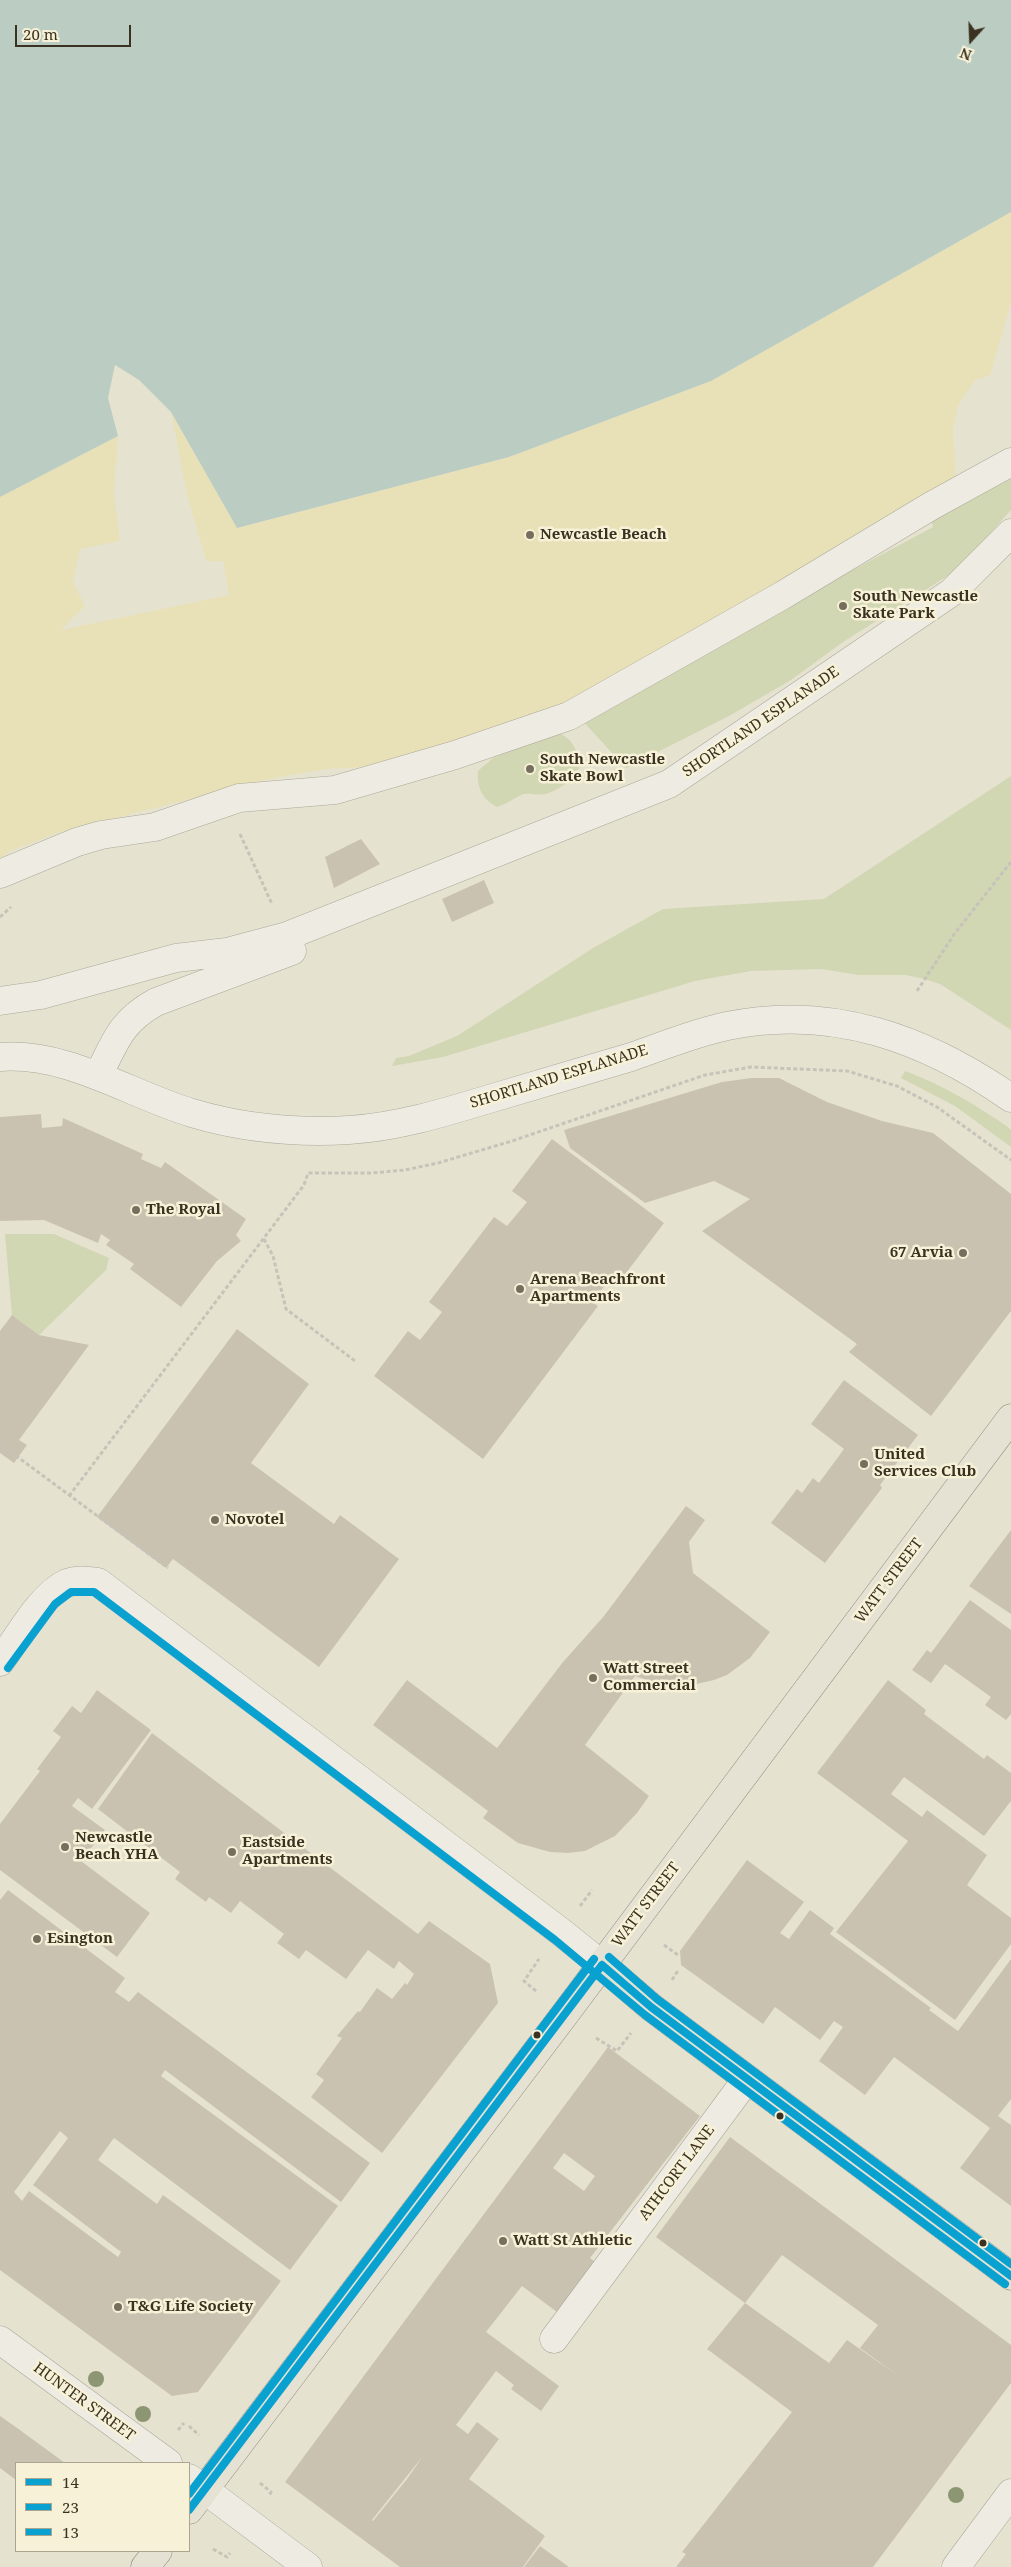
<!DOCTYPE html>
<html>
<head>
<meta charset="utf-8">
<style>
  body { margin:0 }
  #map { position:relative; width:1011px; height:2567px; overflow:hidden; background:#e6e2d0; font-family:"Noto Serif",serif }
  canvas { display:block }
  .legend { position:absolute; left:15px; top:2462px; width:175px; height:90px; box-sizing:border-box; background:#f6f1d7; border:1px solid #aba48e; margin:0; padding:6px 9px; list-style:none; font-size:15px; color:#3b3120 }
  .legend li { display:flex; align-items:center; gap:10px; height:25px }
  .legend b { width:25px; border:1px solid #aba48e }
  .north { position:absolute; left:946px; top:15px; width:50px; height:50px; -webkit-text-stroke:4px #f6f1d7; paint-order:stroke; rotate:200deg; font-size:14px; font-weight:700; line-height:20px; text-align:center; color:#3b3120 }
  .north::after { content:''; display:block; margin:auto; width:18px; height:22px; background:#3b3120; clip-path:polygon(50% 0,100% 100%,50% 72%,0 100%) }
  .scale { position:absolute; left:15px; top:25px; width:116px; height:22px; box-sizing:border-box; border:2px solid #3b3120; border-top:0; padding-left:6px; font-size:15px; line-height:18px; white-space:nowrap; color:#3b3120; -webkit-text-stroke:4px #f6f1d7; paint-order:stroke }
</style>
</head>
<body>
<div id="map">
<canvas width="1011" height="2567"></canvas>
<ul class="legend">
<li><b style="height:6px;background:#09a1d0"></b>14</li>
<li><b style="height:6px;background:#09a1d0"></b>23</li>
<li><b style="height:6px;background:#09a1d0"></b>13</li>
</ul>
<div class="north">N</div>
<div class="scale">20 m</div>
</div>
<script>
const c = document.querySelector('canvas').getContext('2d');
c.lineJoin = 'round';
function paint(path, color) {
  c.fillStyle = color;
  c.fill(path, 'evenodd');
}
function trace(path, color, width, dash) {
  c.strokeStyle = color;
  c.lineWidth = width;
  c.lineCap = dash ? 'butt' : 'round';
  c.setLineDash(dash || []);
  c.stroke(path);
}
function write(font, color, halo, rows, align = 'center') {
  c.font = font + ' "Noto Serif",serif';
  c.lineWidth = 5;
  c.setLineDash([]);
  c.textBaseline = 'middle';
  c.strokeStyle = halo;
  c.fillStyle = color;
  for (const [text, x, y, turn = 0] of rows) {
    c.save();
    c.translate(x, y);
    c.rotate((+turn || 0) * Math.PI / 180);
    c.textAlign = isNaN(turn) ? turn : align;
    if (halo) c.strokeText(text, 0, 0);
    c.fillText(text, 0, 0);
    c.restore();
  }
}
const green = new Path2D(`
  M 1011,476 L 1011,510 L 957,570 L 843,642 L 791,680 L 729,716 L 626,768 L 579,717 L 933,527 L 931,519 Z
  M 555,732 C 571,736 575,748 582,762 C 576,777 561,790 545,794 C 537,796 528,792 521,795 C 513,799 506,804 497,807 C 483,800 476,787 478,771 L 493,758 Z
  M 1011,776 L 1011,1030 L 940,984 L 925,979 L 905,975 L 859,975 L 821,969 L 751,971 L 695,981 L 443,1057 L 392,1066 L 396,1058 L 409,1056 L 457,1036 L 593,948 L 663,909 L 824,899 Z
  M 905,1071 C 943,1085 974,1104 1008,1127 L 1011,1130 L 1011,1147 L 955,1106 L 901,1078 Z
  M 5,1234 L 54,1234 L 109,1258 L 106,1270 L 39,1335 L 12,1315 Z`);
const sand = new Path2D(`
  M 1011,212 L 1011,302 L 990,376 L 976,379 L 958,405 L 953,430 L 956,479 L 589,694 L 389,766 L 326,769 L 270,779 L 60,832 L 13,850 L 0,858 L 0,497 L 118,436 L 114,493 L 120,541 L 80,549 L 73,582 L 85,606 L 61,630 L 229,595 L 223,561 L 206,561 L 187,495 L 171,412 L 237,528 L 509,457 L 711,381 Z`);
const water = new Path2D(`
  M 0,0 L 1011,0 L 1011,212 L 711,381 L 509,457 L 237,528 L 171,412 L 139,380 L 115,365 L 108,398 L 118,436 L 0,497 Z`);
const building = new Path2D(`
  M 361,839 L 380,864 L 334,888 L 325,857 Z
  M 484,880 L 494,903 L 452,922 L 442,899 Z
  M 752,1078 L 779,1078 L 827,1102 L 882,1121 L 933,1133 L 1011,1194 L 1011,1311 L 931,1416 L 849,1352 L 857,1344 L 702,1231 L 750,1199 L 714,1181 L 645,1203 L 570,1148 L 564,1130 L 722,1082 Z
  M 41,1114 L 42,1128 L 62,1126 L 63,1118 L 143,1154 L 141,1159 L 161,1168 L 165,1162 L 246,1219 L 236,1235 L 241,1241 L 217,1261 L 181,1307 L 130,1269 L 134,1264 L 106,1245 L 110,1240 L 101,1234 L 98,1243 L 44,1220 L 0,1221 L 0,1117 Z
  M 552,1139 L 664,1223 L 623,1277 L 616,1271 L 592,1302 L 598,1306 L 483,1459 L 374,1376 L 408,1331 L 420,1340 L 442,1312 L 429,1302 L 494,1217 L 507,1226 L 527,1202 L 512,1191 Z
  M 12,1315 L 39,1335 L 89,1345 L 19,1440 L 27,1445 L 14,1463 L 0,1453 L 0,1331 Z
  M 237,1329 L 309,1384 L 251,1463 L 334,1524 L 340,1515 L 399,1559 L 319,1667 L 173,1559 L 166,1568 L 97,1517 Z
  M 844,1380 L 918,1435 L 880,1485 L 882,1488 L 825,1563 L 771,1523 L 797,1489 L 802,1493 L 813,1478 L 819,1483 L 844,1449 L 811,1424 Z
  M 686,1506 L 705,1520 L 689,1542 L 693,1573 L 770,1632 L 750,1658 L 727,1675 L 714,1680 L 683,1687 L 667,1686 L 635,1676 L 585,1745 L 649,1796 L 637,1813 L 615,1836 L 585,1851 L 568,1853 L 550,1852 L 518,1843 L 483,1818 L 488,1811 L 373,1725 L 407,1680 L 497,1748 L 563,1662 L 604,1616 Z
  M 1011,1530 L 1011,1614 L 969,1586 Z
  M 970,1600 L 1011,1630 L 1011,1714 L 1006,1720 L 985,1705 L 991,1697 L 945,1664 L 931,1683 L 912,1670 L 927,1650 L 931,1653 Z
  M 888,1680 L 926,1710 L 924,1714 L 984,1759 L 987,1755 L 1011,1773 L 1011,1801 L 984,1836 L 904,1777 L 891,1794 L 922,1817 L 927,1810 L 987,1855 L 967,1885 L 1011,1918 L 1011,1944 L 955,2020 L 836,1932 L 908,1841 L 817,1773 Z
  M 97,1690 L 151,1730 L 92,1809 L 78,1798 L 72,1806 L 105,1830 L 81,1861 L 150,1913 L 117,1957 L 0,1870 L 0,1824 L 40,1771 L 37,1769 L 61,1737 L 53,1731 L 72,1706 L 81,1713 Z
  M 152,1733 L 418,1934 L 429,1921 L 490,1964 L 498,2003 L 382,2153 L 311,2097 L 324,2080 L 316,2074 L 342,2038 L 337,2036 L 358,2011 L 360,2012 L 377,1988 L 392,1999 L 405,1983 L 407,1985 L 414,1974 L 399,1961 L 394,1969 L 368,1950 L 346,1979 L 306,1950 L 299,1959 L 277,1943 L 284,1934 L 240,1901 L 231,1913 L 209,1897 L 206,1902 L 175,1879 L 180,1872 L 98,1809 Z
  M 747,1860 L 804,1902 L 780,1933 L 789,1939 L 810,1910 L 834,1928 L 830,1934 L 931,2008 L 929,2010 L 958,2031 L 1011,1959 L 1011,2099 L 998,2116 L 1011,2125 L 1011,2206 L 960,2168 L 990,2128 L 894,2057 L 865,2095 L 819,2061 L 843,2027 L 834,2021 L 820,2040 L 775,2007 L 763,2024 L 681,1965 L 680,1951 Z
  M 8,1890 L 125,1978 L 115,1992 L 129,2002 L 138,1992 L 370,2163 L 341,2202 L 165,2070 L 161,2076 L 338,2206 L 290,2270 L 114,2138 L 98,2160 L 157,2204 L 163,2195 L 281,2281 L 198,2392 L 172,2396 L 0,2270 L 0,1900 ZM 60,2131 L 68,2138 L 33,2185 L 121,2252 L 118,2257 L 29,2191 L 22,2201 L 14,2192 Z
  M 608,2047 L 700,2116 L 590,2258 L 595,2262 L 557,2312 L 522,2286 L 486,2332 L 559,2386 L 541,2411 L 511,2389 L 514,2385 L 496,2371 L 456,2425 L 468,2434 L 477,2422 L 499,2439 L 469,2479 L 545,2536 L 523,2567 L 400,2567 L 285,2482 ZM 564,2153 L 595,2176 L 584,2191 L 553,2168 ZM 423,2456 L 407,2479 L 373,2521 L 372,2520 Z
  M 730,2137 L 1011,2345 L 1011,2383 L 873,2567 L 676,2567 L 686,2554 L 682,2552 L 792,2412 L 707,2349 L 745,2303 L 829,2363 L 847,2340 L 900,2377 L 860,2348 L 878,2325 L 782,2255 L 745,2303 L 656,2237 Z
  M 0,2416 L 13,2425 L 65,2463 L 16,2463 L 16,2480 L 0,2468 Z
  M 540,2546 L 569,2567 L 524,2567 Z`);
const path = new Path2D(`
  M 240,834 L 272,904
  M 0,917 L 11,907
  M 917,991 L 955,933 L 1011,862
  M 264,1239 L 273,1256 L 286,1309 L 355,1361
  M 0,1444 L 168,1568
  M 69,1496 L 304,1185 L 308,1173 L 372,1173 L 405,1170 L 438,1163 L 512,1141 L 705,1075 L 751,1067 L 847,1071 L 897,1086 L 937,1107 L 1011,1160
  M 580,1906 L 592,1890
  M 664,1945 L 678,1955
  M 672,1980 L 679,1969
  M 536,1991 L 524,1981 L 539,1959
  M 596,2038 L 617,2051 L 631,2033
  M 189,2426 L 199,2435
  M 178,2430 L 184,2423
  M 260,2483 L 271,2492 L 269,2496
  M 213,2549 L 227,2557 L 230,2553`);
const minor = new Path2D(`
  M 0,874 L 77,842 L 101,835 L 155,827 L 239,798 L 335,790 L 455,755 L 569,716 L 783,595 L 931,506 L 1011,462
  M 0,1001 L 41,995 L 176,958 L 227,952 L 287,936 L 669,784 L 952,592 L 1011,533
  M 0,1057 C 68,1052 129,1094 192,1113 C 242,1128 297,1133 349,1130 C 397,1127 443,1113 489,1099 C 536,1085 584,1071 631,1057 C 663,1046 694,1033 727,1026 C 832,1004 926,1039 1011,1098
  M 98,1076 C 115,1042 121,1021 156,1002 L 292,951
  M 0,1662 C 17,1639 41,1594 67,1583 C 78,1579 87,1581 98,1582 L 561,1932 L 602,1965
  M 554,2339 L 747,2079
  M 0,2340 L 168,2463
  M 189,2478 L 308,2567
  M 956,2567 L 1011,2493`);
const major = new Path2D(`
  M 602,1965 L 651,2007 L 1011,2276
  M 189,2510 L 565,2014 L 1011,1418
  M 145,2567 L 158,2551`);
const bus1 = new Path2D(`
  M 602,1965 L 651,2007 L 1011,2276
  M 189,2510 L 602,1965`);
const bus2 = new Path2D(`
  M 8,1668 L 55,1604 L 71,1592 L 94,1592 L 555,1940 L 645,2015 L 1005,2284`);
const bus3 = new Path2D(`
  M 609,1957 L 657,1999 L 1011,2264
  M 189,2494 L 594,1959`);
const trees = [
  [96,2379],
  [143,2414],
  [956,2495]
];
const markers = [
  [530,535,5,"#776f5e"],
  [843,606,5,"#776f5e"],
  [530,769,5,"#776f5e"],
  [136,1210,5,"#776f5e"],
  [963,1253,5,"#776f5e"],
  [520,1289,5,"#776f5e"],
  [864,1464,5,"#776f5e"],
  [215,1520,5,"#776f5e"],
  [593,1678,5,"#776f5e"],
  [65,1847,5,"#776f5e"],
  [232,1852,5,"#776f5e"],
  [37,1939,5,"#776f5e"],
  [537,2035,4.5,"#3b3120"],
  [780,2116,4.5,"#3b3120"],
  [503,2241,5,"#776f5e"],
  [983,2243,4.5,"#3b3120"],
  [118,2307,5,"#776f5e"]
];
const poiNames = [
  ["Newcastle Beach",540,535],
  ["South Newcastle",853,597],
  ["Skate Park",853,614],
  ["South Newcastle",540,760],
  ["Skate Bowl",540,777],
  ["The Royal",146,1210],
  ["67 Arvia",953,1253,"right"],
  ["Arena Beachfront",530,1280],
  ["Apartments",530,1297],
  ["United",874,1455],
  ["Services Club",874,1472],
  ["Novotel",225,1520],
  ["Watt Street",603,1669],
  ["Commercial",603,1686],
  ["Newcastle",75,1838],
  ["Beach YHA",75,1855],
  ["Eastside",242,1843],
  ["Apartments",242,1860],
  ["Esington",47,1939],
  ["Watt St Athletic",513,2241],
  ["T&G Life Society",128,2307]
];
const streetNames = [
  ["SHORTLAND ESPLANADE",761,722,-34],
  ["SHORTLAND ESPLANADE",559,1077,-17],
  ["WATT STREET",889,1581,-53],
  ["WATT STREET",646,1905,-53],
  ["ATHCORT LANE",677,2173,-53],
  ["HUNTER STREET",84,2402,36]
];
paint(green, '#d1d6b3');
paint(sand, '#e8e1b8');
paint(water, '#bbccc3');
paint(building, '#cac2b1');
trace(minor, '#aba799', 29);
trace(major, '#918c80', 29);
trace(path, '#c7c3b9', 3, [4, 2.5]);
trace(minor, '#eeece2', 28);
trace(major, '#e5e2d3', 28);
trace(bus1, '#09a1d0', 8);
trace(bus2, '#09a1d0', 8);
trace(bus3, '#09a1d0', 8);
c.fillStyle = '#8d9673';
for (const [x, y] of trees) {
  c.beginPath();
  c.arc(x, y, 8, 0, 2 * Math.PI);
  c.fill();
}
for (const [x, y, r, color] of markers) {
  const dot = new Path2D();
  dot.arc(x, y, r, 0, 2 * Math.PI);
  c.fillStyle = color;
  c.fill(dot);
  trace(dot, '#f6f1d7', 2);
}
write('bold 15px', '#3b3120', '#f6f1d7', poiNames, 'left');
write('15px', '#3b3120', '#f6f1d7', streetNames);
</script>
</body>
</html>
